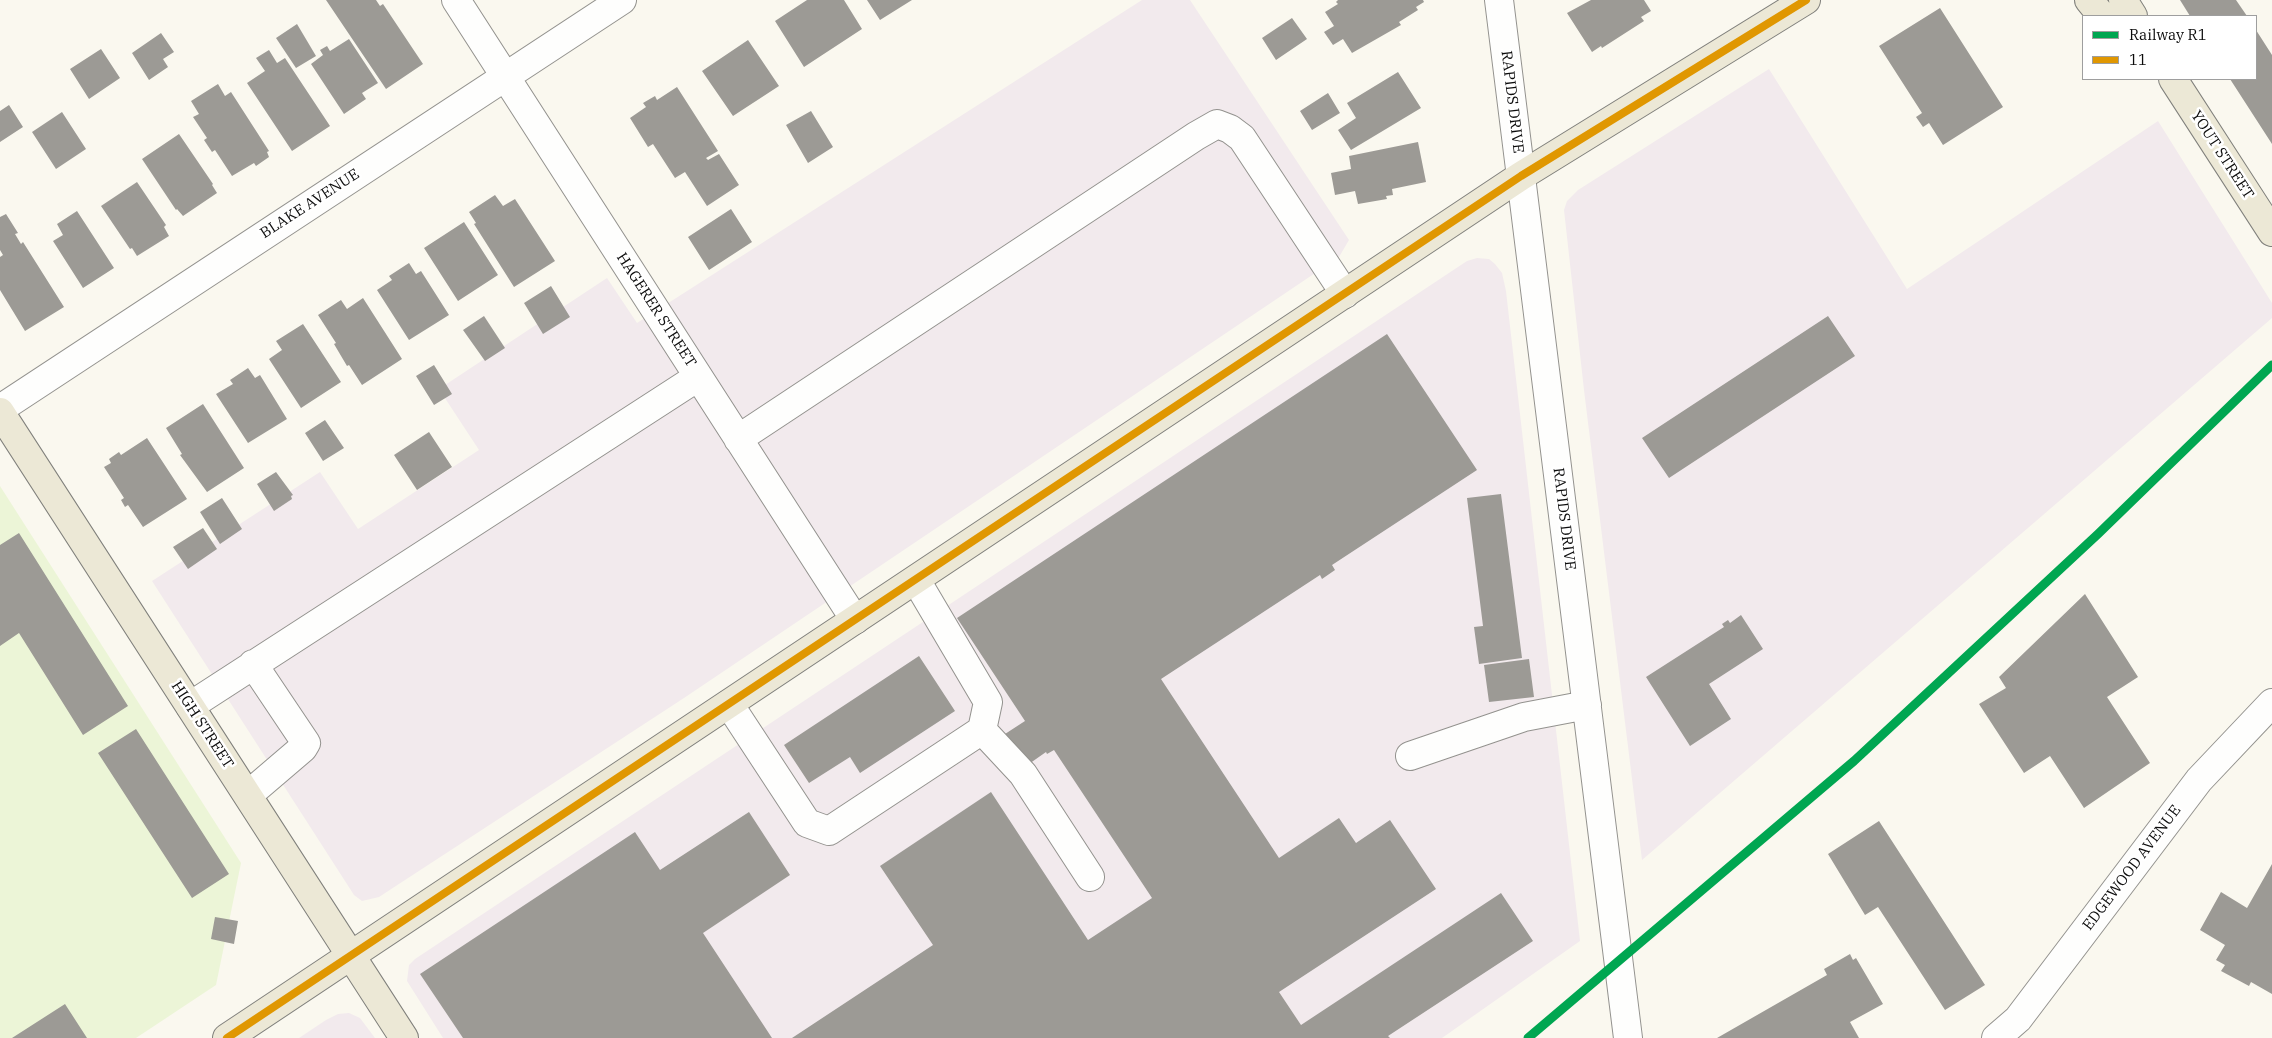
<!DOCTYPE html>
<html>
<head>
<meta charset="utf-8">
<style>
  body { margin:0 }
  #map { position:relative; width:2272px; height:1038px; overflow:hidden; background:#faf8ef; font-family:"IBM Plex Serif",serif }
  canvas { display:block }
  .legend { position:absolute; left:2082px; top:15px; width:175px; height:65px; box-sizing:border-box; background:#fff; border:1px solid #9e9e9e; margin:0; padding:6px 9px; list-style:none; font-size:15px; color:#0c0c0c }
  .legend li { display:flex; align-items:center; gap:10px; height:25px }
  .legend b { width:25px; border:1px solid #9e9e9e }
</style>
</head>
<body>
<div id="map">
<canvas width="2272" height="1038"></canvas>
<ul class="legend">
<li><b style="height:6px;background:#00a651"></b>Railway R1</li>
<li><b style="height:6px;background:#e09701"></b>11</li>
</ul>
</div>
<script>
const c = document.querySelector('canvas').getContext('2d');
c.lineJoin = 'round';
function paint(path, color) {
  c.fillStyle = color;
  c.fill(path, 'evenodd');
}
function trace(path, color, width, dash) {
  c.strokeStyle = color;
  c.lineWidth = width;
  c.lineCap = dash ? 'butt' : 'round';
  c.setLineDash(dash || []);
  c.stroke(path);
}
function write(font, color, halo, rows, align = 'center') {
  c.font = font + ' "IBM Plex Serif",serif';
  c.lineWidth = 5;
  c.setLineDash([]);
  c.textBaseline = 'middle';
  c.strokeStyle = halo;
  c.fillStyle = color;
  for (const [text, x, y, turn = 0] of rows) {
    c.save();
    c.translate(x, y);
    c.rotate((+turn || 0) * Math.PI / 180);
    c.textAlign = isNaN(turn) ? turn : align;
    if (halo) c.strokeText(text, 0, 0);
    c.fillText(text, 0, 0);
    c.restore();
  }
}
const industrial = new Path2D(`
  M 1142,0 L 1190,0 L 1349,240 L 1339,257 L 684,698 L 379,897 L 362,901 L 354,895 L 152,581 L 320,472 L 358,529 L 479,450 L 439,389 L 607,278 L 637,323 Z
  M 1769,69 L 1907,289 L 2158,121 L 2272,303 L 2272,318 L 1642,860 L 1584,390 L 1564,210 L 1567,201 L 1578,190 Z
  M 1477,258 L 1489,259 L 1495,264 L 1502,273 L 1506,291 L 1580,941 L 1442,1038 L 443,1038 L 407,981 L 409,965 L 415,959 L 1467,261 Z
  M 349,1013 L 360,1018 L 375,1038 L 299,1038 L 326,1020 L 338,1014 Z`);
const pitch = new Path2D(`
  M 0,486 L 241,863 L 216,985 L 136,1038 L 0,1038 Z`);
const building = new Path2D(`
  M 326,0 L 376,0 L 380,6 L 383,4 L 423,64 L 386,89 Z
  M 807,0 L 844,0 L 862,29 L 804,67 L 775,21 Z
  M 867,0 L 912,0 L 880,20 Z
  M 1338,0 L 1423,0 L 1424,2 L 1416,7 L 1418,10 L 1399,22 L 1401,25 L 1352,53 L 1343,39 L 1333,45 L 1324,32 L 1334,26 L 1325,12 L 1338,4 L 1336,2 Z
  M 1591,0 L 1644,0 L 1651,11 L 1641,17 L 1644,21 L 1602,48 L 1601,46 L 1592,52 L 1567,13 Z
  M 2180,0 L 2236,0 L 2247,16 L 2190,16 Z
  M 1940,8 L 2003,107 L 1943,145 L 1929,123 L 1923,127 L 1916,117 L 1922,113 L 1879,46 Z
  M 1292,18 L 1307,39 L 1276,60 L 1262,38 Z
  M 297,24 L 316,56 L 296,68 L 276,38 Z
  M 2256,30 L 2272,55 L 2272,144 L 2230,79 L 2256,79 Z
  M 161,33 L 174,52 L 163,59 L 168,67 L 149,80 L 132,53 Z
  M 349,39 L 378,83 L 362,93 L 366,99 L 344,114 L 311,64 L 323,55 L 320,50 L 327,46 L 330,51 Z
  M 748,40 L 779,86 L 733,116 L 702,71 Z
  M 101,49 L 120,78 L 89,99 L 70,69 Z
  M 269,50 L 277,63 L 285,58 L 330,126 L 292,151 L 247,83 L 265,71 L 256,58 Z
  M 1398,72 L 1421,108 L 1351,150 L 1338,130 L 1356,118 L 1347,103 Z
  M 218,84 L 225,96 L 231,92 L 269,151 L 267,152 L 269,157 L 256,166 L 254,163 L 232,176 L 215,150 L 212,152 L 204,140 L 207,138 L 193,117 L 199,114 L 191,101 Z
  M 677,87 L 718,151 L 706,158 L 708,160 L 719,154 L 739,185 L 707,206 L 685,172 L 675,178 L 653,144 L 648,147 L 630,118 L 646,107 L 643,103 L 655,96 L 657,100 Z
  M 1328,93 L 1340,113 L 1312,130 L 1300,111 Z
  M 9,105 L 23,127 L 0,142 L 0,111 Z
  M 811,111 L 833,147 L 808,163 L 786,125 Z
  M 62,112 L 86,149 L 56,169 L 32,132 Z
  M 179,134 L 213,184 L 212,185 L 217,193 L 183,216 L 177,209 L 176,210 L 142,159 Z
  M 1418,142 L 1426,182 L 1392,189 L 1393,195 L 1386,196 L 1387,199 L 1358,204 L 1355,191 L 1335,195 L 1331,173 L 1351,169 L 1349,156 Z
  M 137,182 L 166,225 L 164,227 L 169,236 L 137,256 L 132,248 L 130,249 L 101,206 Z
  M 495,195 L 503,206 L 515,199 L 555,261 L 514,287 L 474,224 L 476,223 L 469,212 Z
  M 731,209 L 752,242 L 709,270 L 688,237 Z
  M 77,211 L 114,268 L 83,288 L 53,241 L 63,235 L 57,224 Z
  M 6,214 L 18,233 L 15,234 L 21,244 L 23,242 L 64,307 L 25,331 L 0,290 L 0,257 L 3,255 L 0,250 L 0,217 Z
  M 464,222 L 498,275 L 458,301 L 424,248 Z
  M 409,263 L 416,274 L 421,271 L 449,315 L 409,340 L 377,290 L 392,280 L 389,276 Z
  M 551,286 L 570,317 L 543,334 L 524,303 Z
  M 363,298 L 402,359 L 362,385 L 349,365 L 347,366 L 334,344 L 336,343 L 318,315 L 341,300 L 347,309 Z
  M 484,316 L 505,348 L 485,361 L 463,330 Z
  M 1828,316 L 1855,356 L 1669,478 L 1642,438 Z
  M 303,324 L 341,382 L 301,408 L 269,359 L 282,350 L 276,341 Z
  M 1387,334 L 1477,470 L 1332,565 L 1335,570 L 1322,579 L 1320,575 L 1161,679 L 1279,858 L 1339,818 L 1356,843 L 1390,820 L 1436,889 L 1279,992 L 1301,1025 L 1501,893 L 1533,941 L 1388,1036 L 1390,1038 L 792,1038 L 933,945 L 880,866 L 991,792 L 1088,940 L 1152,898 L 1054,750 L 1047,754 L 1046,752 L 1026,766 L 1005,734 L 1025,721 L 957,618 Z
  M 434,365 L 452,394 L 434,405 L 416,376 Z
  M 248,368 L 255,378 L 260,375 L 287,419 L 248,443 L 216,394 L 233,384 L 230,380 Z
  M 203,404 L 244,468 L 207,492 L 180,455 L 182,454 L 166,428 Z
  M 325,420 L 344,448 L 323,461 L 305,433 Z
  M 429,432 L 452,467 L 417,490 L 394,455 Z
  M 147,438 L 187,499 L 143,527 L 128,505 L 125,507 L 121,500 L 124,498 L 104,467 L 111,463 L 109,459 L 119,452 L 121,455 Z
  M 276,472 L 293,495 L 291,496 L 292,499 L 274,511 L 257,484 Z
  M 1501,494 L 1522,658 L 1479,664 L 1474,627 L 1483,626 L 1467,498 Z
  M 222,498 L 242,529 L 220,544 L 200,512 Z
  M 203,528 L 217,549 L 188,569 L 173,547 Z
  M 19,533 L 128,706 L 83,735 L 19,633 L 0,646 L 0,545 Z
  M 2085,594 L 2138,677 L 2107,697 L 2150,763 L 2084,808 L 2050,756 L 2024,773 L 1979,704 L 2006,688 L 1999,677 Z
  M 1741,615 L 1763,649 L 1709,684 L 1731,719 L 1690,746 L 1646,677 L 1724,627 L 1722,624 L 1728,620 L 1730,623 Z
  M 919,656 L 955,711 L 860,773 L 850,757 L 809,783 L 784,745 Z
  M 1529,659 L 1534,697 L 1489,702 L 1484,665 Z
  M 136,729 L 229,874 L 192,898 L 98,753 Z
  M 749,812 L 790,875 L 703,933 L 772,1038 L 463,1038 L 420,974 L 635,832 L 660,870 Z
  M 1879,821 L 1985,985 L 1945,1010 L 1878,907 L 1865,915 L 1828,854 Z
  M 2272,864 L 2272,994 L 2251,982 L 2249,986 L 2221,971 L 2225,965 L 2216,960 L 2225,945 L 2200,930 L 2221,892 L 2247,908 Z
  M 215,917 L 238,921 L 234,944 L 211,939 Z
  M 1850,954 L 1853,960 L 1856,958 L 1883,1004 L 1850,1022 L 1859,1038 L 1717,1038 L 1827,975 L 1824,969 Z
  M 65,1004 L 87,1038 L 12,1038 Z`);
const minor = new Path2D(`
  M 456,0 L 855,620
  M 1499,0 L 1628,1038
  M 0,409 L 622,0
  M 738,439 L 1196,136 L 1217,124 L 1230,129 L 1242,138 L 1345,294
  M 729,704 L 807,823 L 829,831 L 982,730 L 988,702 L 916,580
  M 190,706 L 698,377
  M 982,730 L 1023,774 L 1090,877
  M 1410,756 L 1524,717 L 1587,705
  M 248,795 L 303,748 L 306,743 L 253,664
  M 1996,1038 L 2018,1019 L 2199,780 L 2272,703`);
const major = new Path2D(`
  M 2089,0 L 2102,16
  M 2123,0 L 2133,16
  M 2173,79 L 2272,232
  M 0,412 L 404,1038
  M 227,1038 L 1521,176 L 1806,0`);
const bus1 = new Path2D(`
  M 227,1038 L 1521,176 L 1806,0`);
const rail1 = new Path2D(`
  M 1528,1038 L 1854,761 L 2098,534 L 2272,365`);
const streetNames = [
  ["RAPIDS DRIVE",1512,102,83],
  ["YOUT STREET",2222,155,57],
  ["BLAKE AVENUE",310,204,-33],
  ["HAGERER STREET",656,310,57],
  ["RAPIDS DRIVE",1564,519,83],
  ["HIGH STREET",202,725,57],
  ["EDGEWOOD AVENUE",2132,868,-53]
];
paint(industrial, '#f2eaed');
paint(pitch, '#ecf5d7');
paint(building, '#9c9a95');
trace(minor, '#93928e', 30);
trace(major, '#80807c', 30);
trace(minor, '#fefefd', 28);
trace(major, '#ece8d6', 28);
trace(bus1, '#e09701', 8);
trace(rail1, '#00a651', 9);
write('15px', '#0c0c0c', '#fff', streetNames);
</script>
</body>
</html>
